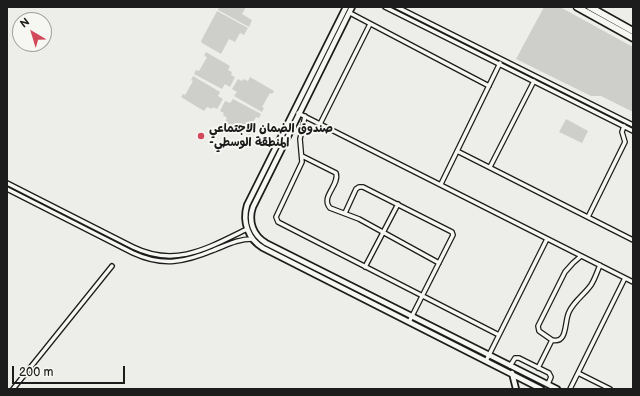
<!DOCTYPE html>
<html>
<head>
<meta charset="utf-8">
<style>
  body { margin:0 }
  #map { position:relative; width:640px; height:396px; overflow:hidden; background:#edede9; font-family:"Balsamiq Sans",sans-serif }
  canvas { display:block }
  .frame { position:absolute; inset:0; border:8px solid #1c1c1c; pointer-events:none }
  .north { position:absolute; left:12px; top:12px; width:40px; height:40px; box-sizing:border-box; background:#f6f6f2; border:1px solid #9f9f9c; border-radius:50%; rotate:322deg; font-size:11px; font-weight:700; line-height:16px; text-align:center; color:#1c1c1c }
  .north::after { content:''; display:block; margin:auto; width:14px; height:18px; background:#d1495b; clip-path:polygon(50% 0,100% 100%,50% 72%,0 100%) }
  .scale { position:absolute; left:12px; top:366px; width:113px; height:18px; box-sizing:border-box; border:2px solid #1c1c1c; border-top:0; padding-left:5px; font-size:12px; line-height:14px; white-space:nowrap; color:#1c1c1c; -webkit-text-stroke:3px #f6f6f2; paint-order:stroke }
</style>
</head>
<body>
<div id="map">
<canvas width="640" height="396"></canvas>
<div class="frame"></div>
<div class="north">N</div>
<div class="scale">200 m</div>
</div>
<script>
const c = document.querySelector('canvas').getContext('2d');
c.lineJoin = 'round';
function paint(path, color) {
  c.fillStyle = color;
  c.fill(path, 'evenodd');
}
function trace(path, color, width, dash) {
  c.strokeStyle = color;
  c.lineWidth = width;
  c.lineCap = dash ? 'butt' : 'round';
  c.setLineDash(dash || []);
  c.stroke(path);
}
function write(font, color, halo, rows, align = 'center') {
  c.font = font + ' "Balsamiq Sans","Playpen Sans Arabic",sans-serif';
  c.lineWidth = 4;
  c.setLineDash([]);
  c.textBaseline = 'middle';
  c.strokeStyle = halo;
  c.fillStyle = color;
  for (const [text, x, y, turn = 0] of rows) {
    c.save();
    c.translate(x, y);
    c.rotate((+turn || 0) * Math.PI / 180);
    c.textAlign = isNaN(turn) ? turn : align;
    if (halo) c.strokeText(text, 0, 0);
    c.fillText(text, 0, 0);
    c.restore();
  }
}
const green = new Path2D(`
  M 219,7 L 246,7 L 242,14 L 252,20 L 249,27 L 218,10 Z
  M 544,7 L 560,7 L 633,47 L 633,112 L 601,96 L 591,96 L 516,59 Z
  M 217,11 L 248,28 L 244,35 L 240,33 L 235,42 L 229,39 L 221,54 L 202,43 L 201,41 Z
  M 206,52 L 230,66 L 228,70 L 232,72 L 231,75 L 235,77 L 230,87 L 225,84 L 222,89 L 194,74 L 196,70 L 199,71 L 207,57 L 204,56 Z
  M 193,76 L 220,92 L 218,96 L 223,99 L 217,109 L 213,107 L 212,109 L 207,107 L 204,111 L 181,97 L 183,94 L 185,95 L 193,81 L 191,80 Z
  M 250,77 L 274,91 L 272,94 L 270,93 L 262,107 L 264,108 L 262,112 L 234,96 L 237,92 L 232,89 L 238,79 L 242,81 L 243,79 L 248,81 Z
  M 233,99 L 261,114 L 259,118 L 256,117 L 248,131 L 251,132 L 249,135 L 225,122 L 227,118 L 223,115 L 224,113 L 220,111 L 225,101 L 230,103 Z
  M 566,119 L 588,131 L 582,143 L 559,132 Z`);
const street = new Path2D(`
  M 385,7 L 633,131
  M 397,7 L 633,125
  M 350,13 L 489,86
  M 298,113 L 633,282
  M 305,116 L 300,139 L 302,162 L 276,217 L 278,222 L 499,335
  M 320,124 L 370,24
  M 457,151 L 633,240
  M 302,156 L 336,173 C 340,185 320,197 330,208 L 359,219 L 439,263
  M 490,167 L 534,81
  M 7,183 L 133,247 C 176,268 208,248 247,229
  M 441,184 L 500,63
  M 7,189 L 133,253 C 163,267 185,262 214,250 C 227,245 238,239 252,239
  M 345,213 L 356,189 L 359,187 L 363,187 L 452,232 L 453,235 L 409,322
  M 588,217 L 625,142 L 622,132 L 624,126
  M 365,267 L 398,204
  M 552,340 L 539,331 L 538,326 L 565,272 L 573,263 L 581,256
  M 486,361 L 547,239
  M 510,366 L 515,358 L 519,358 L 549,373 L 551,377 L 548,384
  M 538,368 L 552,340 C 568,344 564,322 569,312 C 574,301 584,295 591,285 C 595,279 597,272 600,265
  M 578,373 L 610,389
  M 13,389 L 112,266
  M 570,389 L 625,278`);
const secondary = new Path2D(`
  M 346,7 L 247,205 C 242,222 248,239 263,248 L 541,389
  M 352,7 L 253,207 C 248,221 253,235 266,243 L 557,389
  M 512,373 L 516,389`);
const highway = new Path2D(`
  M 577,7 L 633,38
  M 590,7 L 633,31`);
const markers = [
  [201,136,4,"#d1495b"]
];
const poiNames = [
  ["صندوق الضمان الاجتماعي",209,129],
  ["-المنطقة الوسطي",209,143]
];
paint(green, '#cececb');
trace(street, '#1c1c1c', 6);
trace(secondary, '#1c1c1c', 8);
trace(highway, '#1c1c1c', 9);
trace(street, '#f6f6f2', 3.5);
trace(secondary, '#f6f6f2', 4.5);
trace(highway, '#f6f6f2', 6);
for (const [x, y, r, color] of markers) {
  const dot = new Path2D();
  dot.arc(x, y, r, 0, 2 * Math.PI);
  c.fillStyle = color;
  c.fill(dot);
  trace(dot, '#f6f6f2', 1.5);
}
write('bold 12px', '#1c1c1c', '#f6f6f2', poiNames, 'left');
</script>
</body>
</html>
